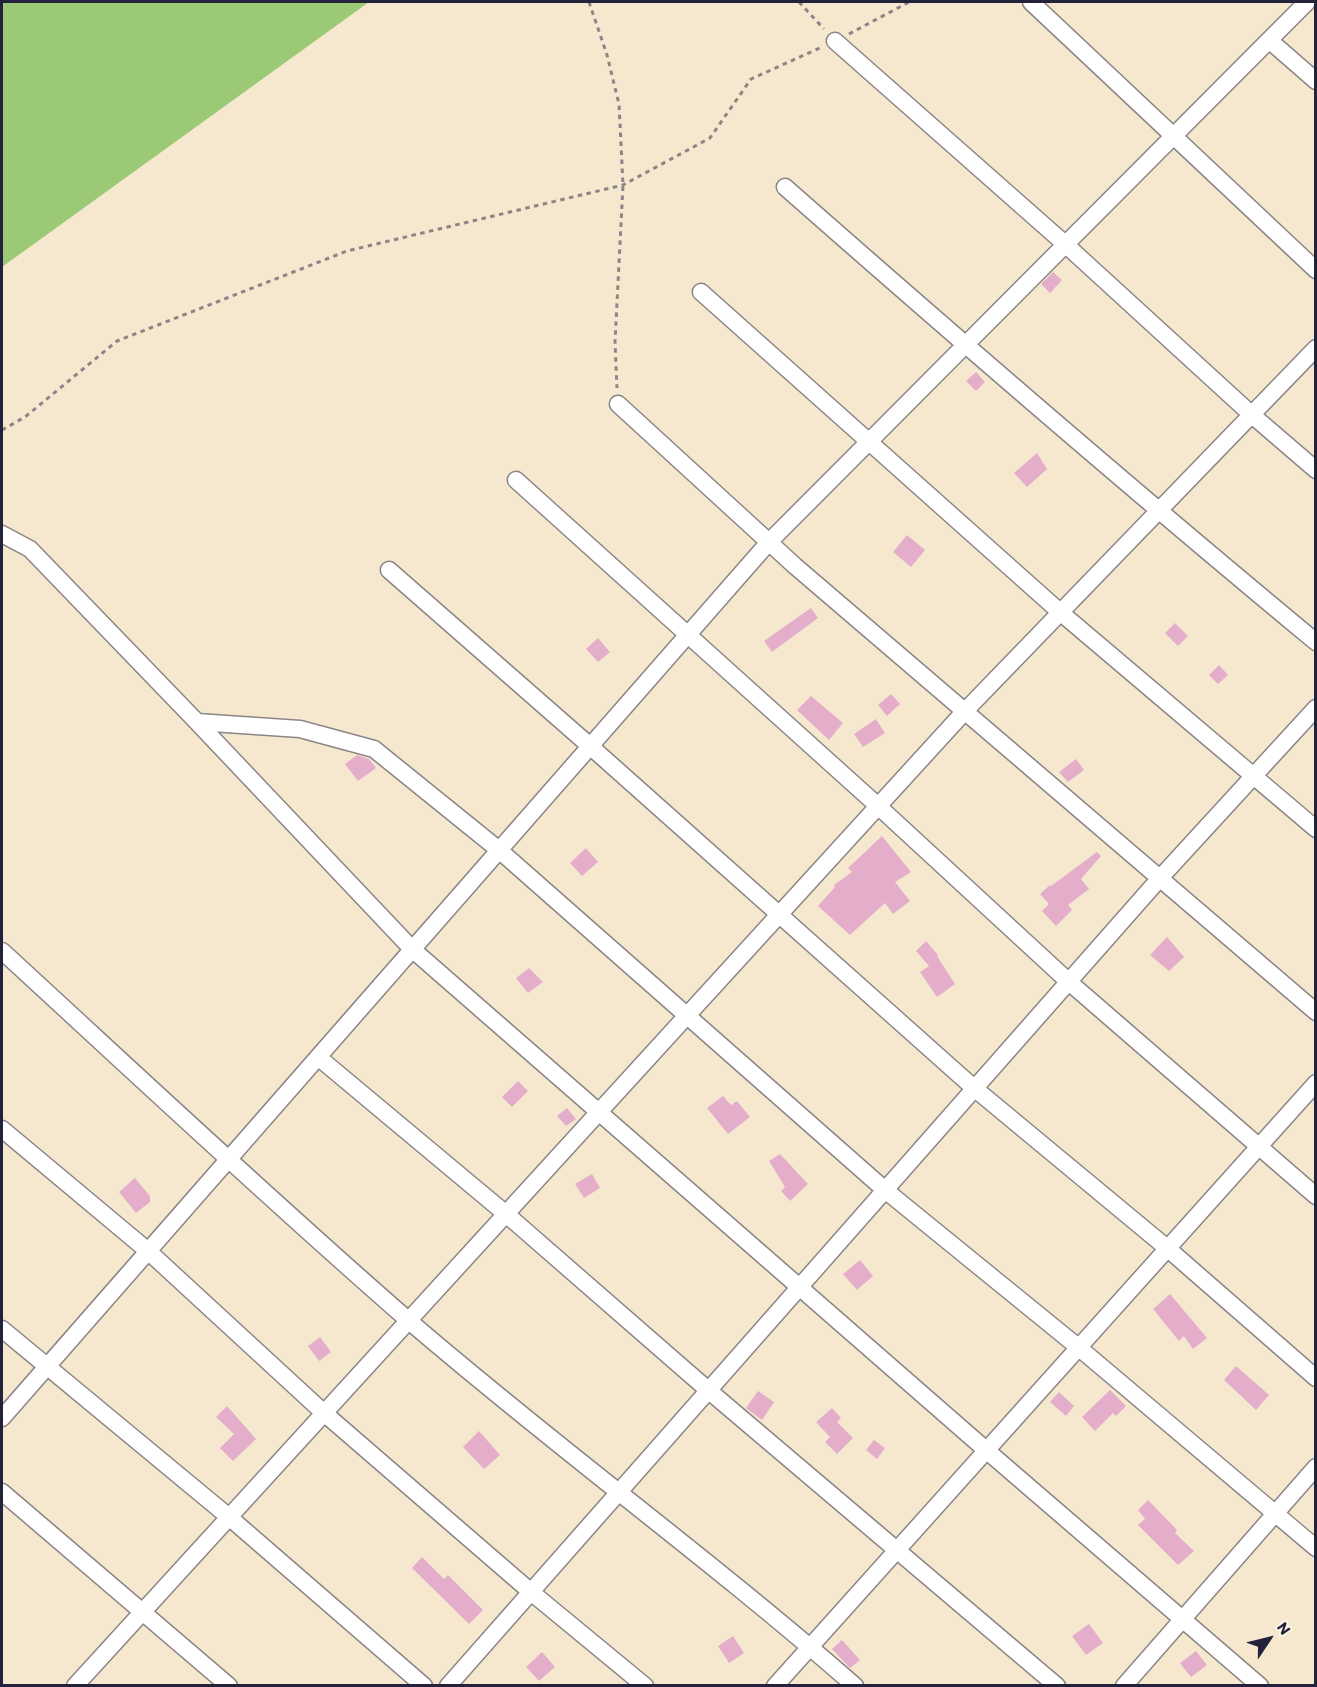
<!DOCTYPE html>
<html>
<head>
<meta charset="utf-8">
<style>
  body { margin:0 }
  #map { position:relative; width:1317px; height:1687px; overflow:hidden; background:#f5e8cf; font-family:Itim,sans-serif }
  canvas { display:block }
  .frame { position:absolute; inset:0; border:3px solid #22223b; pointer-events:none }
  .north { position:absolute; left:1239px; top:1609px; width:60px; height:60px; -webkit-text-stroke:4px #fcf5e5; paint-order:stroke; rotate:55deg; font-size:16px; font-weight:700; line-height:24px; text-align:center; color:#22223b }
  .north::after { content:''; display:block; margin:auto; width:21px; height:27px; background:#22223b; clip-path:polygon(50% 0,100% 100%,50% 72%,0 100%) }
</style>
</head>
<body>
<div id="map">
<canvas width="1317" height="1687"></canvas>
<div class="frame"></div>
<div class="north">N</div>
</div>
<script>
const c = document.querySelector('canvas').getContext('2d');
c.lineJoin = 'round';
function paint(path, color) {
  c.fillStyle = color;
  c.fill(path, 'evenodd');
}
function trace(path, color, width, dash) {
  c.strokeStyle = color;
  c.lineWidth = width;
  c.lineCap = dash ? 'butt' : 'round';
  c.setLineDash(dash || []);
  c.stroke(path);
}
const green = new Path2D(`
  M 2,2 L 369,2 L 2,267 Z`);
const building = new Path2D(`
  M 1053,272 L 1062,280 L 1050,293 L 1041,284 Z
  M 976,372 L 985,382 L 976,391 L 966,381 Z
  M 1037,453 L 1047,469 L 1027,487 L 1014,473 Z
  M 907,535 L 925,550 L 911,567 L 893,552 Z
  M 811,608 L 818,618 L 772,652 L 764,641 Z
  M 1175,623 L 1188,636 L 1178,646 L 1165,633 Z
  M 598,638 L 610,652 L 598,662 L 586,649 Z
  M 1219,665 L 1228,675 L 1218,684 L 1209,675 Z
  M 891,694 L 900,704 L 887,716 L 878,705 Z
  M 811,696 L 843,723 L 829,740 L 797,710 Z
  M 876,719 L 885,733 L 863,747 L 854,734 Z
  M 357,755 L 369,759 L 376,768 L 358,781 L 345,764 Z
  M 1076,759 L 1084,770 L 1068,782 L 1059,772 Z
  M 882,836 L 911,872 L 895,882 L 910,901 L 893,914 L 885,903 L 850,935 L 818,906 L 835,887 L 834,885 L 852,872 L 848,868 Z
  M 586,848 L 598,862 L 582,876 L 570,863 Z
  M 1097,852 L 1101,856 L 1081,879 L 1089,889 L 1068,905 L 1072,910 L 1056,926 L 1042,911 L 1049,904 L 1040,894 L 1050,885 L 1051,886 Z
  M 1167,937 L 1184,957 L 1169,971 L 1150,955 Z
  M 926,941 L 938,955 L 937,956 L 955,984 L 937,997 L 920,972 L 929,966 L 916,951 Z
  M 529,968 L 543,982 L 528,993 L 516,978 Z
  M 518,1081 L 528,1091 L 512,1107 L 502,1097 Z
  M 723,1096 L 731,1105 L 737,1101 L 750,1117 L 728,1134 L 707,1108 Z
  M 567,1108 L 576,1119 L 566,1126 L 557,1116 Z
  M 780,1154 L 808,1184 L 790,1201 L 781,1191 L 785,1187 L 769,1161 Z
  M 592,1174 L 600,1188 L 584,1198 L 575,1184 Z
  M 135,1178 L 150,1196 L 150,1202 L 136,1213 L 119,1192 Z
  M 860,1260 L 873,1276 L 857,1290 L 843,1274 Z
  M 1170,1294 L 1207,1338 L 1193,1349 L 1184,1336 L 1179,1341 L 1153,1309 Z
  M 320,1337 L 331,1352 L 319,1361 L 308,1346 Z
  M 1236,1366 L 1269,1395 L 1256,1410 L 1224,1380 Z
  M 1110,1390 L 1126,1406 L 1116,1416 L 1113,1413 L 1095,1431 L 1082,1417 Z
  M 758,1391 L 774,1402 L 762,1420 L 746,1408 Z
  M 1059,1392 L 1074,1406 L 1066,1416 L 1050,1402 Z
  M 227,1406 L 256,1439 L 233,1461 L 220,1448 L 234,1434 L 216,1417 Z
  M 832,1408 L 841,1418 L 837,1422 L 853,1438 L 837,1454 L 825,1442 L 830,1437 L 816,1422 Z
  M 479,1431 L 500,1455 L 484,1469 L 463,1447 Z
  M 874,1440 L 885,1448 L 877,1459 L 866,1450 Z
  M 1148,1500 L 1177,1530 L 1175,1533 L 1194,1551 L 1178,1565 L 1138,1525 L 1145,1519 L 1138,1510 Z
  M 422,1557 L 444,1579 L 448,1575 L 483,1610 L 469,1624 L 412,1568 Z
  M 1089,1624 L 1103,1643 L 1086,1655 L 1072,1636 Z
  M 733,1636 L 744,1653 L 729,1663 L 718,1646 Z
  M 842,1640 L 860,1660 L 850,1668 L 832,1649 Z
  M 1196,1651 L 1207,1665 L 1191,1677 L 1180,1663 Z
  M 542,1652 L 555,1667 L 539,1681 L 526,1667 Z`);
const path = new Path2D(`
  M 589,2 L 607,55 L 619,104 L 623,185 L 615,342 L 617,388
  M 799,2 L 824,29
  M 849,34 L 909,2
  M 2,430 L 25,417 L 117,341 L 347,251 L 623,185 L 710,138 L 751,79 L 822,47`);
const minor = new Path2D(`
  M 1031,2 L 1316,270
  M 1269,40 L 1316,81
  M 835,41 L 1065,244 L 1252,415 L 1316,470
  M 785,187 C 960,341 1136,493 1316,642
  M 701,292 L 1060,612 L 1316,829
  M 618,404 L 795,566 L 1316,1012
  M 516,480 L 878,806 L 1069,982 L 1316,1196
  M 2,534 L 30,549 L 197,722 L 300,729 L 374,749 L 499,850 L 885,1190 L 1078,1347 L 1316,1548
  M 389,570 L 590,746 L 974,1088 L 1167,1248 L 1316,1378
  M 197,722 L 412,949 L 986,1450 L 1260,1686
  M 2,951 C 136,1074 270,1200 408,1320 C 554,1446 710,1559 855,1686
  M 318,1057 L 506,1214 L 708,1390 L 1057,1686
  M 2,1129 L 148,1251 L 324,1413 L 531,1592 L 645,1686
  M 2,1329 L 229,1517 L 424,1686
  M 2,1418 L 769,542 L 1307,2
  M 2,1492 L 229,1686
  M 75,1686 L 965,711 L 1316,348
  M 448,1686 L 1160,878 L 1316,708
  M 775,1686 L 1316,1083
  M 1124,1686 L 1316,1467`);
paint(green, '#9cc976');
paint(building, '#e4aecb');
trace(minor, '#8c8585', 19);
trace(path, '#8c8585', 3, [4.5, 4.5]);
trace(minor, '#fff', 16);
</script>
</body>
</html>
